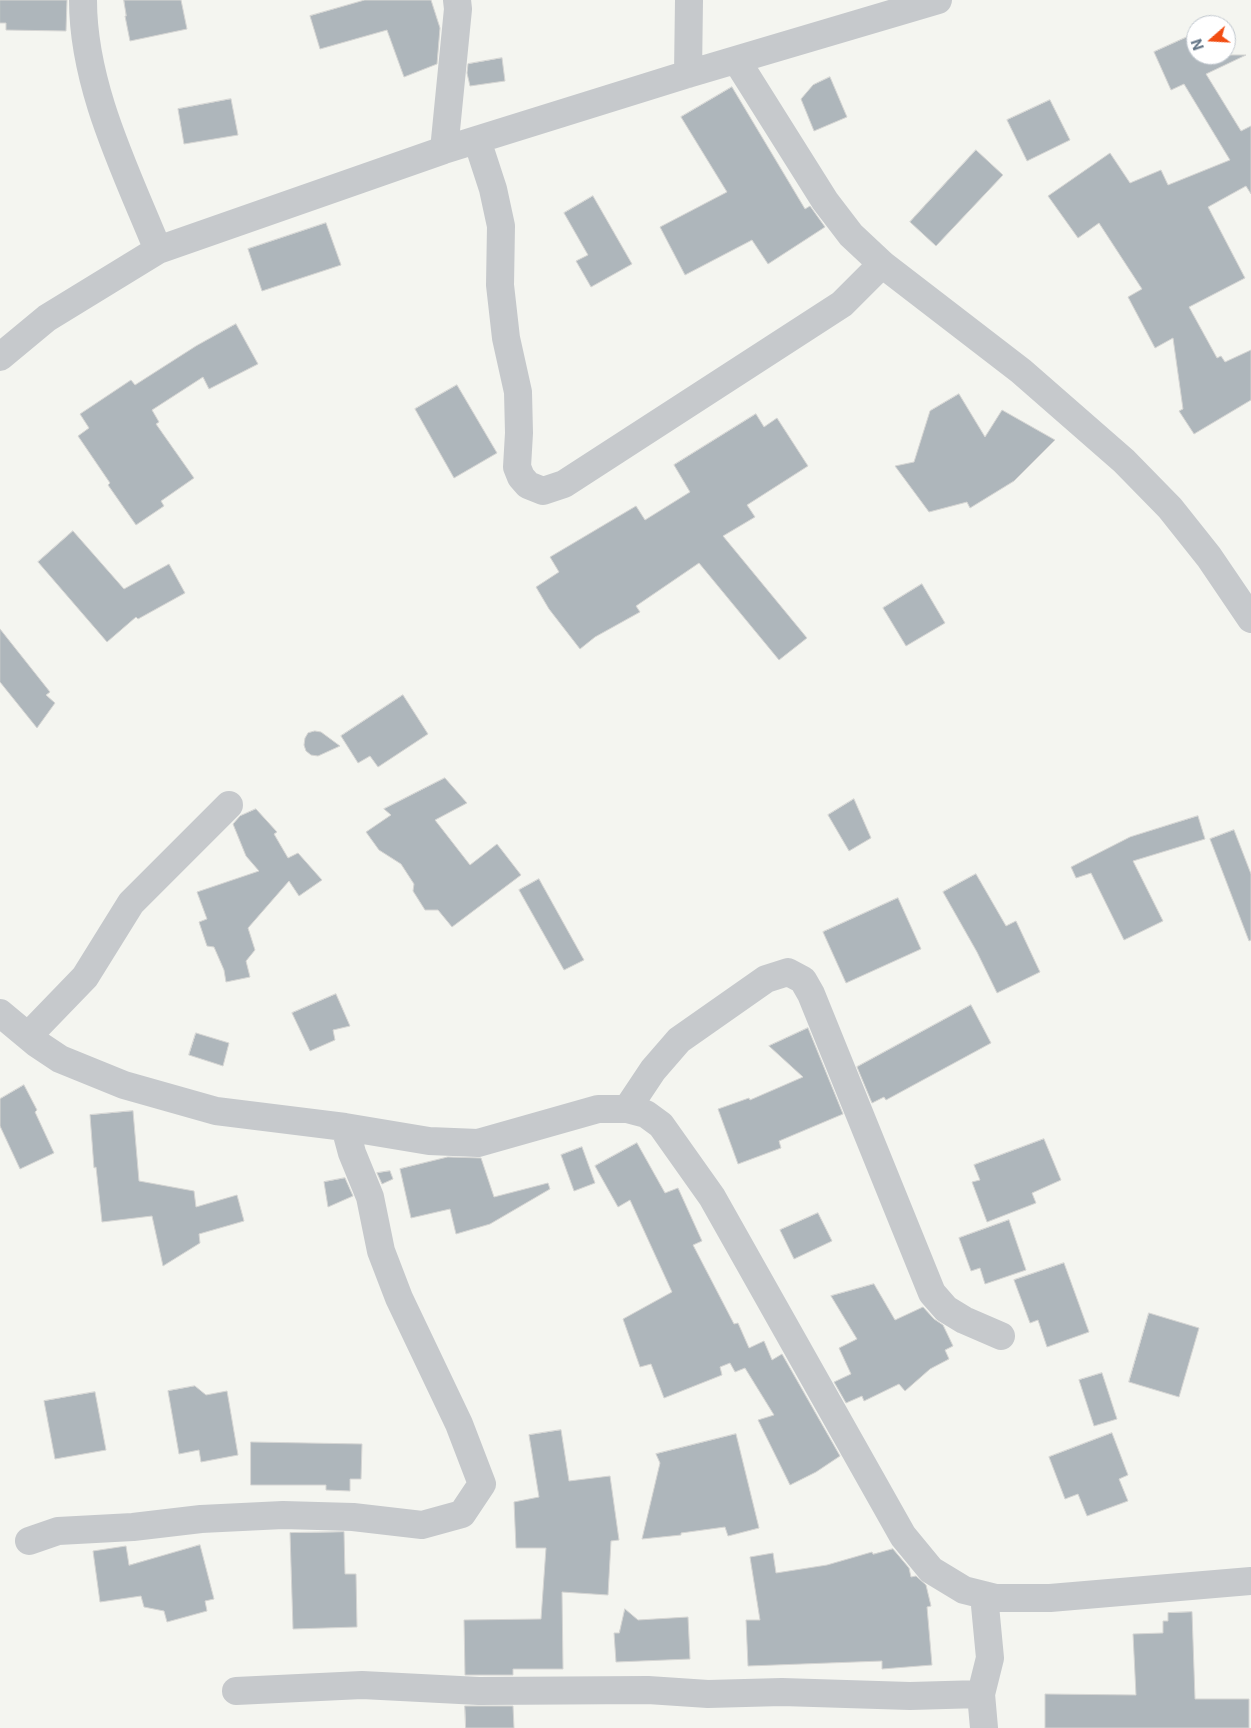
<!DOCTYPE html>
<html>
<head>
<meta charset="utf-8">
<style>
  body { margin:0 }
  #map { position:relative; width:1251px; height:1728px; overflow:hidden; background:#f4f5f0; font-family:Inter,sans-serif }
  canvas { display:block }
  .north { position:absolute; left:1186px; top:15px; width:50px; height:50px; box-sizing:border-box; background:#fff; border:1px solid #c0c7ce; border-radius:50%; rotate:251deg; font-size:14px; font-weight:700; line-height:20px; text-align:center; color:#617384 }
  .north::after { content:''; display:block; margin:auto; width:18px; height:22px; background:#f24d12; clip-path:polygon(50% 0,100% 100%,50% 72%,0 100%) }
</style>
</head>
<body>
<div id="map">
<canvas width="1251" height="1728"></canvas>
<div class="north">N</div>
</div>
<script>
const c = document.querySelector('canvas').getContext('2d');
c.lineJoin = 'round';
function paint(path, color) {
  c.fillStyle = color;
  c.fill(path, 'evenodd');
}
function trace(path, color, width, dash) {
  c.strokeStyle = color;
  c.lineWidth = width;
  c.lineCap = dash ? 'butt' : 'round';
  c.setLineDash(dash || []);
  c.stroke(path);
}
const building = new Path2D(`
  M 0,0 L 67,0 L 66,31 L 6,30 L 6,23 L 0,23 Z
  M 124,0 L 181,0 L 187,29 L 130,41 L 125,16 L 126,16 Z
  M 365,0 L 431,0 L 440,28 L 437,64 L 404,77 L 387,30 L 320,49 L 310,16 Z
  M 1196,33 L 1196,55 L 1246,55 L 1206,74 L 1241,131 L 1251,126 L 1251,194 L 1246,186 L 1208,207 L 1245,278 L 1189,307 L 1217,358 L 1221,356 L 1225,362 L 1251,350 L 1251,400 L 1194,434 L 1179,411 L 1183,409 L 1173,338 L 1155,348 L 1128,297 L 1142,289 L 1099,223 L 1078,238 L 1048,196 L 1110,153 L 1130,183 L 1161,170 L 1168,185 L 1230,160 L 1184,84 L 1171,90 L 1154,52 Z
  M 502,58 L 505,81 L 470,86 L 467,73 L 468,64 Z
  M 830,77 L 847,117 L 814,131 L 801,99 L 813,85 Z
  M 732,87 L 805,209 L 810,206 L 825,227 L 768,264 L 752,240 L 685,275 L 660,227 L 727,192 L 681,117 Z
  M 231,99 L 238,135 L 184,144 L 178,109 Z
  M 1050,100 L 1070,140 L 1027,161 L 1007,120 Z
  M 976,150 L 1003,175 L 936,246 L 910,222 Z
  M 593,196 L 632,264 L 591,287 L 576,261 L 588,255 L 564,213 Z
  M 326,223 L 341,265 L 262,291 L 248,249 Z
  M 236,324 L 258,364 L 209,389 L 203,377 L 152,410 L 159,422 L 156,424 L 194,478 L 161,501 L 164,506 L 136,525 L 108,485 L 110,483 L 78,436 L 89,428 L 80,414 L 131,380 L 135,385 L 196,346 Z
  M 457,385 L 497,453 L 454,478 L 415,409 Z
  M 959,394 L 985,437 L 1002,410 L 1055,440 L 1014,481 L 970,508 L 967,502 L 929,512 L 895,466 L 914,462 L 930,411 Z
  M 756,414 L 764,427 L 777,418 L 808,466 L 747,505 L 755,517 L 723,536 L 807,638 L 779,660 L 699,563 L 636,606 L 640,612 L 595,637 L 580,649 L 549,609 L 536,587 L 559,572 L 550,557 L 636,506 L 645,520 L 690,492 L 674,465 Z
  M 73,531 L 124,589 L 169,564 L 185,593 L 138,619 L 136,617 L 107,642 L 38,562 Z
  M 922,584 L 945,623 L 906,646 L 883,608 Z
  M 0,629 L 50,692 L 46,695 L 55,703 L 37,728 L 0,682 Z
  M 403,695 L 428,734 L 378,767 L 370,756 L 358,763 L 341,736 Z
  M 315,731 L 321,732 L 340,746 L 318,756 L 311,755 L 306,751 L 304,745 L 305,738 L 308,733 Z
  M 445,778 L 467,803 L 435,820 L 470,865 L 497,844 L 521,875 L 452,927 L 438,910 L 425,910 L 413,891 L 414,884 L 401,864 L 379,850 L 366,832 L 391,815 L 384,809 Z
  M 854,799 L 871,838 L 849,851 L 828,815 Z
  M 256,809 L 277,832 L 274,834 L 288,858 L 298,853 L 322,880 L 299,896 L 289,881 L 248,928 L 255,950 L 246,961 L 250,977 L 226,982 L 224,970 L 214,947 L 207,946 L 199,922 L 207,919 L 197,892 L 259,871 L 246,856 L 233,824 L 240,816 Z
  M 1198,816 L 1205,839 L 1133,861 L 1163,921 L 1124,940 L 1091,873 L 1076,878 L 1071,867 L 1130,837 Z
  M 1234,830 L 1251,874 L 1251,940 L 1249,941 L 1210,839 Z
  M 976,874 L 1006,926 L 1016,921 L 1040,972 L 997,993 L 977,952 L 943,892 Z
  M 539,879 L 584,960 L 564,970 L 519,890 Z
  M 898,898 L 921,949 L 846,983 L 823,932 Z
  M 336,994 L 350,1026 L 333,1030 L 335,1040 L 310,1051 L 292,1013 Z
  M 971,1005 L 991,1043 L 886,1100 L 884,1097 L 872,1103 L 857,1067 Z
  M 808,1028 L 843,1114 L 779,1141 L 781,1148 L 738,1164 L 718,1109 L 749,1098 L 750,1100 L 803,1077 L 769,1046 Z
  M 196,1033 L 229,1043 L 223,1066 L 189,1055 Z
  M 24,1085 L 37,1110 L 35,1112 L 54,1153 L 20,1169 L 0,1126 L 0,1099 Z
  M 133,1111 L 139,1181 L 194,1191 L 196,1207 L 237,1195 L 244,1221 L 199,1234 L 200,1243 L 163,1266 L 152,1216 L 102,1222 L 96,1167 L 94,1168 L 90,1115 Z
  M 1044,1139 L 1061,1180 L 1032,1193 L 1036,1203 L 987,1222 L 972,1182 L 980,1180 L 974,1165 Z
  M 637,1143 L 665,1193 L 678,1188 L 702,1241 L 693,1245 L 734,1324 L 738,1323 L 749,1348 L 764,1341 L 772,1360 L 782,1354 L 840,1456 L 816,1472 L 790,1485 L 758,1420 L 774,1415 L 745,1368 L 735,1372 L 730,1363 L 720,1367 L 722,1375 L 664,1398 L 651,1364 L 640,1367 L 623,1319 L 672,1292 L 630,1200 L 618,1207 L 595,1166 Z
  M 582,1147 L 595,1183 L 574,1191 L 561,1155 Z
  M 448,1157 L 481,1158 L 494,1197 L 548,1183 L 550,1189 L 490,1224 L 456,1234 L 450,1209 L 411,1218 L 400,1169 Z
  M 390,1171 L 393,1179 L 382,1184 L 377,1173 Z
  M 345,1178 L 353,1196 L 328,1207 L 324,1182 Z
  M 818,1213 L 832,1241 L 794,1259 L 780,1230 Z
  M 1009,1220 L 1026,1270 L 985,1284 L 980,1268 L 971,1271 L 959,1238 Z
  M 1064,1263 L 1089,1332 L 1047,1347 L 1038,1320 L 1030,1323 L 1014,1280 Z
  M 874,1284 L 895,1320 L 923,1307 L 934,1319 L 943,1325 L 953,1346 L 945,1350 L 949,1359 L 930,1369 L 905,1391 L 899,1384 L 864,1401 L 862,1396 L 846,1403 L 834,1382 L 851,1374 L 839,1348 L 857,1339 L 831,1296 Z
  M 1149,1313 L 1199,1328 L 1179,1397 L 1129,1382 Z
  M 1102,1373 L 1117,1419 L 1094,1426 L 1079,1380 Z
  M 195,1386 L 206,1395 L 227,1391 L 238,1455 L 201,1462 L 199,1450 L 179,1454 L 168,1391 Z
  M 95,1392 L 106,1450 L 55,1459 L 44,1401 Z
  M 561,1430 L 569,1481 L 610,1476 L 619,1540 L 611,1541 L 608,1595 L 562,1592 L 563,1669 L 513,1669 L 513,1675 L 465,1675 L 464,1620 L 541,1619 L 546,1548 L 516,1548 L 514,1502 L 539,1497 L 529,1435 Z
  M 1112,1433 L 1128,1475 L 1119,1479 L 1128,1501 L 1087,1516 L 1078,1494 L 1065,1499 L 1049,1457 Z
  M 736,1434 L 759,1528 L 728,1536 L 725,1527 L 681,1533 L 681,1535 L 642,1539 L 660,1463 L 656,1454 Z
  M 251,1442 L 362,1444 L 361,1479 L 350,1479 L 350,1491 L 326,1490 L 326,1485 L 251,1485 Z
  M 344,1532 L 345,1574 L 356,1574 L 357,1627 L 293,1629 L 290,1533 Z
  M 200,1545 L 214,1599 L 205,1601 L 207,1611 L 167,1622 L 164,1611 L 144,1607 L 141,1596 L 100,1602 L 93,1551 L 126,1546 L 129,1565 Z
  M 893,1549 L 909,1568 L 911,1577 L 916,1576 L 926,1585 L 931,1606 L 927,1607 L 932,1665 L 882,1669 L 882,1661 L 748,1666 L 746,1620 L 760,1620 L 750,1557 L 773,1553 L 776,1573 L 827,1565 L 872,1552 L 873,1554 Z
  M 625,1609 L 638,1620 L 688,1617 L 690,1659 L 616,1662 L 614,1633 L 619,1633 Z
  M 1192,1612 L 1195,1699 L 1249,1699 L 1249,1728 L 1045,1728 L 1045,1694 L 1136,1695 L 1133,1634 L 1163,1633 L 1163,1621 L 1168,1621 L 1168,1613 Z
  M 465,1706 L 513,1706 L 514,1728 L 466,1728 Z`);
const minor = new Path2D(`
  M 83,0 C 83,87 126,171 158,250
  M 737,61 L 825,201 L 851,235 L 882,264 L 1021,371 L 1124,461 L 1170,508 L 1209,557 L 1251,619
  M 688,74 L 689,0
  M 477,140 L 493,189 L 501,226 L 500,285 L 506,338 L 518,392 L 519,433 L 517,467 L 521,477 L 528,485 L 543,491 L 564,484 L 842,304 L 882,264
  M 444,150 L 458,9 L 457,0
  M 0,357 L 47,318 L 158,250 L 444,150 L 688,74 L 938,0
  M 0,1013 L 36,1043 L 60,1059 L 124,1085 L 216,1111 L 345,1127 L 429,1141 L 478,1143 L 598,1109 L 627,1109 L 646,1114 L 661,1125 L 712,1197 L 903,1536 L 931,1570 L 964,1590 L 996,1598 L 1050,1598 L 1251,1581
  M 28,1036 L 85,977 L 131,903 L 229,805
  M 627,1109 L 653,1070 L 679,1040 L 766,979 L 788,972 L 803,980 L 811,994 L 932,1293 L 946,1309 L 964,1320 L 1001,1336
  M 29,1541 L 58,1531 L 133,1527 L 201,1519 L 283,1515 L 353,1517 L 422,1525 L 462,1514 L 482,1484 L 459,1424 L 399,1298 L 381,1251 L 370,1197 L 352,1153 L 345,1127
  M 236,1691 L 362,1685 L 479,1691 L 648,1690 L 708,1694 L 782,1692 L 910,1696 L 981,1694 L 990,1658 L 984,1595
  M 981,1694 L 984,1728`);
paint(building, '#aeb6bb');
trace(building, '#d5d5d3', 1);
trace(minor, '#c6c9cc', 28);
</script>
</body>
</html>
